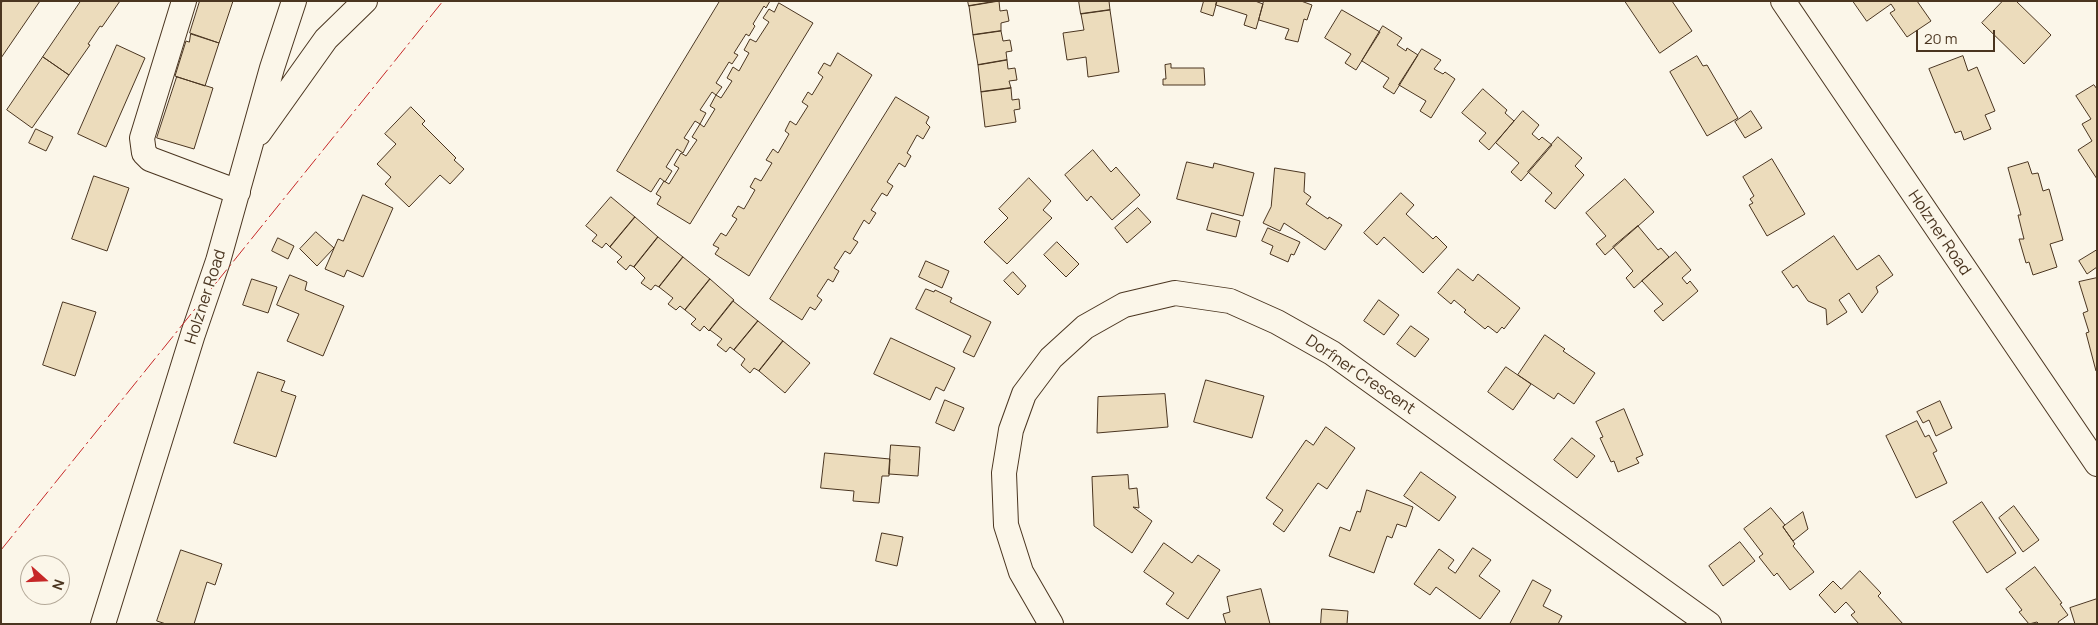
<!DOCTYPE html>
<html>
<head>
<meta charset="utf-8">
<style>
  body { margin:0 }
  #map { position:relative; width:2098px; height:625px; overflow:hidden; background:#fbf6e9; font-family:Manrope,sans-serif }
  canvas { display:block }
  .frame { position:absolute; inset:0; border:2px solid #4a3520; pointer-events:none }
  .north { position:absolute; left:20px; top:555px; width:50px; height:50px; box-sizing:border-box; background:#fbf6e9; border:1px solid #b4a999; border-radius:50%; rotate:110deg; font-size:14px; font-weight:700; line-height:20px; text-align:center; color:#4a3520 }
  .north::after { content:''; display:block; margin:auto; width:18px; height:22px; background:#c62828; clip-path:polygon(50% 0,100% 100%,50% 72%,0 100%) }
  .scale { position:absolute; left:1916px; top:30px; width:79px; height:22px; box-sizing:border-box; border:2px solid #4a3520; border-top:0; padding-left:6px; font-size:15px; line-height:18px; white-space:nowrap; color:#4a3520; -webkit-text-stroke:4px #fbf6e9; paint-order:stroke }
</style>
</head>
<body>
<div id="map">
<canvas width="2098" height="625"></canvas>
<div class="frame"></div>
<div class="north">N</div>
<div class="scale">20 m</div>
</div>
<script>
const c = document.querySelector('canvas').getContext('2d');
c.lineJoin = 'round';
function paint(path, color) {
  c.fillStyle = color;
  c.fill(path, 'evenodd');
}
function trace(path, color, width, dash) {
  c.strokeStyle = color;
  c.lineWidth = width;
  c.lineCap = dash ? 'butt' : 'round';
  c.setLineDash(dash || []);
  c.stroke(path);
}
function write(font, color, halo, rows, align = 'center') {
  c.font = font + ' Manrope,sans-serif';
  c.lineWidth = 4;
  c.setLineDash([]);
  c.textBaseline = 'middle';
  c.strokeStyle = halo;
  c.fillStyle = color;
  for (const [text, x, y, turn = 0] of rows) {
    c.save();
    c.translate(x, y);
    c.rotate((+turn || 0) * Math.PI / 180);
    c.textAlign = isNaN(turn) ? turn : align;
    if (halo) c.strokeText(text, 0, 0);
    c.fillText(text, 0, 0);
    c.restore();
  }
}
const building = new Path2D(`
  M 3,1 L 40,1 L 1,58 L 1,4 Z
  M 81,1 L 120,1 L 102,27 L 100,26 L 88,44 L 90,45 L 69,75 L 43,57 Z
  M 200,1 L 233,1 L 219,43 L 190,33 Z
  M 720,1 L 770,1 L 766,8 L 764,6 L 753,24 L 755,26 L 749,36 L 746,34 L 734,53 L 738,55 L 732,64 L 729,62 L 716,83 L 722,87 L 716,95 L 712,92 L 700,110 L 706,113 L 700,124 L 695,121 L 684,138 L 689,141 L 683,153 L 677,149 L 666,167 L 672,171 L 665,182 L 660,178 L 651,192 L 617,171 Z
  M 968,1 L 999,1 L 969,6 Z
  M 999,1 L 1000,11 L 1007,10 L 1009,21 L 1001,23 L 1001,31 L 973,35 L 969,6 Z
  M 1079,1 L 1109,1 L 1110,10 L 1081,14 Z
  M 1204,1 L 1217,1 L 1213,16 L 1201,12 Z
  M 1217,1 L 1255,1 L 1263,4 L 1256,29 L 1244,25 L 1247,15 L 1216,5 Z
  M 1264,1 L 1301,1 L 1312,5 L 1307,20 L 1304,19 L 1298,42 L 1285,39 L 1289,29 L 1259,20 Z
  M 1625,1 L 1672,1 L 1692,31 L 1660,53 Z
  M 1853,1 L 1917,1 L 1931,21 L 1907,37 L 1890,13 L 1895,10 L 1891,4 L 1867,21 Z
  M 2003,1 L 2016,1 L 2051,35 L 2024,64 L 1982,23 Z
  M 779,3 L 813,23 L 690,224 L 657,204 L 661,197 L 656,194 L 664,181 L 669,184 L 679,168 L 674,165 L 681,153 L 686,156 L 697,140 L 692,137 L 700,124 L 704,127 L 715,109 L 710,106 L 716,95 L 721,98 L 732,81 L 727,78 L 733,67 L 739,71 L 749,53 L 744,50 L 750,39 L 756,42 L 769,22 L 763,18 L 769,9 L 774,12 Z
  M 1110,10 L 1119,72 L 1088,77 L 1086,57 L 1067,60 L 1063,33 L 1084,30 L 1081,14 Z
  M 1342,10 L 1380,32 L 1356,70 L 1345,63 L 1351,54 L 1325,38 Z
  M 1383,26 L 1402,38 L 1397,45 L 1406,51 L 1407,48 L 1418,55 L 1394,94 L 1383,87 L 1389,78 L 1362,61 Z
  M 1001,31 L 1003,41 L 1010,40 L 1012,51 L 1006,52 L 1007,60 L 978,65 L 973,35 Z
  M 191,34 L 219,43 L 205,86 L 175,76 L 186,41 L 189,42 Z
  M 117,45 L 145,58 L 106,147 L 78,134 Z
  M 1422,49 L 1441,60 L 1434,69 L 1443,74 L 1445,72 L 1455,79 L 1431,118 L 1420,111 L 1426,101 L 1399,85 Z
  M 838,53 L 872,75 L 749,276 L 715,254 L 719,248 L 713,245 L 721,233 L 726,236 L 737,219 L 732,216 L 738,206 L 744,209 L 755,190 L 750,187 L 755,178 L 761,181 L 772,163 L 766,160 L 773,149 L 778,153 L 789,134 L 785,131 L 790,121 L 796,125 L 808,106 L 802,102 L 808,92 L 812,95 L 823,77 L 818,73 L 824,63 L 830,66 Z
  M 1697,56 L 1703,66 L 1707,65 L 1738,118 L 1707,136 L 1670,72 Z
  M 1963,56 L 1968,71 L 1977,67 L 1995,111 L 1985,115 L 1991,129 L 1964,140 L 1961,131 L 1955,133 L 1929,69 Z
  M 43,57 L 69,75 L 32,128 L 7,110 Z
  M 1007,60 L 1008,69 L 1015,68 L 1017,80 L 1009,81 L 1011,88 L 981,92 L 978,65 Z
  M 1171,64 L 1171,68 L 1204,68 L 1205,85 L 1163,85 L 1163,79 L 1166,79 L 1165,65 Z
  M 177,77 L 213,88 L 194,149 L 157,138 Z
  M 2094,85 L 2097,89 L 2097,179 L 2078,150 L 2092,141 L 2082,124 L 2091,119 L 2076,96 Z
  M 1011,88 L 1012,100 L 1019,99 L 1020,109 L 1014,110 L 1016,122 L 985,127 L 981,92 Z
  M 1483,89 L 1507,110 L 1505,113 L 1514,121 L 1489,150 L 1479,141 L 1486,133 L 1462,113 Z
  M 896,97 L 929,117 L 926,123 L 930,127 L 923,139 L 917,135 L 907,153 L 911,156 L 905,167 L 899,163 L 887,182 L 893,186 L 887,196 L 882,193 L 871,210 L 876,213 L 869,224 L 864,220 L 853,239 L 858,242 L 850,254 L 845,251 L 834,268 L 839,271 L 833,282 L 828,279 L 817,296 L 822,300 L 815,310 L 810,307 L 802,320 L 770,299 Z
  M 411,107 L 425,121 L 422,124 L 456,158 L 454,160 L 464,169 L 450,184 L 440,175 L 409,207 L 385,184 L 391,177 L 377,164 L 396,144 L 385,134 Z
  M 1523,111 L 1539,125 L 1532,134 L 1539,140 L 1542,137 L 1552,145 L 1521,181 L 1511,172 L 1519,163 L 1496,143 Z
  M 1751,111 L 1762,128 L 1745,138 L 1735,122 Z
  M 36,129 L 53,137 L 46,151 L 29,143 Z
  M 1558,137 L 1582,158 L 1575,166 L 1584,175 L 1555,209 L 1545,201 L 1552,193 L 1528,172 Z
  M 1093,150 L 1111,172 L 1116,167 L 1140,195 L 1112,220 L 1091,196 L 1087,201 L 1065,175 Z
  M 1772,159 L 1805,214 L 1767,236 L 1749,205 L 1753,203 L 1750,199 L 1754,196 L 1743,177 Z
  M 1187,162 L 1213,168 L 1214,163 L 1254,173 L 1243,216 L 1177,199 Z
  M 2028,162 L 2032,174 L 2038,173 L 2043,191 L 2049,189 L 2063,240 L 2050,244 L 2057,267 L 2033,275 L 2029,262 L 2026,263 L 2019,239 L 2024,239 L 2018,215 L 2021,215 L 2008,168 Z
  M 1275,168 L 1305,173 L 1304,192 L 1311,197 L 1306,204 L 1328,219 L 1329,217 L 1342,225 L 1325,250 L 1284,223 L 1280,231 L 1263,223 L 1271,207 Z
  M 94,176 L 129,188 L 107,251 L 72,239 Z
  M 1029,178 L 1051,201 L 1043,210 L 1052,218 L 1007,264 L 984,242 L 1008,218 L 999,209 Z
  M 1625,179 L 1654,212 L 1605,255 L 1596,244 L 1606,236 L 1586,213 Z
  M 1401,193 L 1414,205 L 1406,214 L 1433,239 L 1436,236 L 1447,247 L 1423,273 L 1384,237 L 1377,245 L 1364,233 Z
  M 363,195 L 393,208 L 363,277 L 347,270 L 344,277 L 325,269 L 338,239 L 343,241 Z
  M 611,197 L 635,217 L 610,247 L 606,243 L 602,248 L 592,241 L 597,235 L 586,226 Z
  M 1138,208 L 1151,222 L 1127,243 L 1115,228 Z
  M 1212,213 L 1240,221 L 1236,237 L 1207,230 Z
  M 635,217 L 658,237 L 634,267 L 630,265 L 626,270 L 617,262 L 622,257 L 610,247 Z
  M 1638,226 L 1658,250 L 1661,248 L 1669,257 L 1634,288 L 1626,278 L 1633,271 L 1613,247 Z
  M 1268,228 L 1300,242 L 1294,255 L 1291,254 L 1288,262 L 1270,254 L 1273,246 L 1262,241 Z
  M 316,232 L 334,248 L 317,266 L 300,249 Z
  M 1834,236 L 1857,270 L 1879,255 L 1893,275 L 1876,287 L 1878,292 L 1862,313 L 1849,293 L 1839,300 L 1847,312 L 1827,325 L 1826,309 L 1808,301 L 1797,285 L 1793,288 L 1782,272 Z
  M 658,237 L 683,257 L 659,287 L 655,285 L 651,290 L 641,283 L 645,278 L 634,267 Z
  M 278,238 L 294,246 L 288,259 L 272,251 Z
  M 1057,242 L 1079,264 L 1066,277 L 1044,255 Z
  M 2097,250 L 2097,267 L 2087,274 L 2079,261 Z
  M 1676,252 L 1691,270 L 1682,278 L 1687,284 L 1690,281 L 1698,291 L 1663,321 L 1654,311 L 1663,304 L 1642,281 Z
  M 683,257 L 710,279 L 685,310 L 680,306 L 676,310 L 668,304 L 673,298 L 659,287 Z
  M 926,261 L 949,271 L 942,288 L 919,277 Z
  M 1458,269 L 1473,281 L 1478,274 L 1520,308 L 1504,329 L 1502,327 L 1497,333 L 1488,326 L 1485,329 L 1464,312 L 1466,310 L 1454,300 L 1451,304 L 1438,293 Z
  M 1013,272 L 1026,286 L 1018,295 L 1004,281 Z
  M 290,275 L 307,282 L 305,290 L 344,306 L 323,356 L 287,341 L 299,314 L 277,305 Z
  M 2097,278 L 2097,371 L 2096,371 L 2086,333 L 2089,332 L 2083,313 L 2088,311 L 2079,282 Z
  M 252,279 L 277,287 L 268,313 L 243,305 Z
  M 710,279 L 734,300 L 710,330 L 709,331 L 704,326 L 700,331 L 691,324 L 696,319 L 685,310 Z
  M 926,289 L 934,292 L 935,290 L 952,298 L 950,302 L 991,322 L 974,357 L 963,352 L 971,336 L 916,309 Z
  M 1379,300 L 1399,315 L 1384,335 L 1364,321 Z
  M 733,301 L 758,321 L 734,350 L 730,347 L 726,352 L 717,345 L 722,339 L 710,330 Z
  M 63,302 L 96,312 L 75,376 L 43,365 Z
  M 758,321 L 783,341 L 759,371 L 754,368 L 750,373 L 741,365 L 745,359 L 734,350 Z
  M 1411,326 L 1429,339 L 1415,357 L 1397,344 Z
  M 1545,335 L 1565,349 L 1563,351 L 1595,373 L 1574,404 L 1558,393 L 1554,399 L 1518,375 Z
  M 891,338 L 955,368 L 944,391 L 936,387 L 930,400 L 874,374 Z
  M 783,341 L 810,363 L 785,393 L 759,371 Z
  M 1506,367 L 1531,384 L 1513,410 L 1488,392 Z
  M 258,372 L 285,381 L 281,391 L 296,396 L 276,457 L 234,443 Z
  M 1206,380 L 1264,396 L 1252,438 L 1194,422 Z
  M 1165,394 L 1168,427 L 1097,433 L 1098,397 Z
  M 945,400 L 964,408 L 954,431 L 936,423 Z
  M 1940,401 L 1952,428 L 1936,436 L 1929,420 L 1923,423 L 1917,412 Z
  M 1624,409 L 1643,455 L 1636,458 L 1639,463 L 1618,472 L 1614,461 L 1611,462 L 1600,438 L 1603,437 L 1596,422 Z
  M 1917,421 L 1925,437 L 1929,435 L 1937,451 L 1933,453 L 1947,483 L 1916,498 L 1886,436 Z
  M 1326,427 L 1355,448 L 1327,489 L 1318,483 L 1284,532 L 1273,524 L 1283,510 L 1266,498 L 1306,440 L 1313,445 Z
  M 1572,438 L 1595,456 L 1577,478 L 1554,460 Z
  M 891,445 L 920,447 L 918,476 L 889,474 Z
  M 825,453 L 890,459 L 889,476 L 882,476 L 879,503 L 853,501 L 854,491 L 821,488 Z
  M 1421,472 L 1456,497 L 1439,521 L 1404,496 Z
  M 1128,475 L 1129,489 L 1137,488 L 1139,508 L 1133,507 L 1152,521 L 1132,553 L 1094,526 L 1092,477 Z
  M 1367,490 L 1413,507 L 1406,527 L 1397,524 L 1392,538 L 1387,536 L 1374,573 L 1329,556 L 1340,527 L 1350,531 L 1357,511 L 1360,512 Z
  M 1982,502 L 2016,553 L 1987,573 L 1953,522 Z
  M 2014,506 L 2039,540 L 2023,552 L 1999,518 Z
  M 1771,508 L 1785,525 L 1783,527 L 1795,544 L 1793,546 L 1814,572 L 1790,590 L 1777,573 L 1774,576 L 1759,557 L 1763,554 L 1744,529 Z
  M 1803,512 L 1808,529 L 1793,541 L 1783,527 Z
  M 882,533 L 903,537 L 897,566 L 876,561 Z
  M 1740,542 L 1755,561 L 1723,586 L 1709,566 Z
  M 1164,543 L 1192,563 L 1198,555 L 1220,570 L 1188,619 L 1166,604 L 1174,593 L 1144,572 Z
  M 1473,548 L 1491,560 L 1479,576 L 1500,591 L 1480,619 L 1436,587 L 1430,595 L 1414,584 L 1439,549 L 1454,560 L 1448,568 L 1455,573 Z
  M 181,550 L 222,564 L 215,585 L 207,582 L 194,624 L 166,624 L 157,621 Z
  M 2035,567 L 2062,603 L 2060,604 L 2068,615 L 2058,622 L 2059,624 L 2039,624 L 2037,622 L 2029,624 L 2019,612 L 2022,610 L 2006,589 Z
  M 1860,571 L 1881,593 L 1878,596 L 1903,624 L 1859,624 L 1851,615 L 1855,612 L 1846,602 L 1835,613 L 1819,595 L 1833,581 L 1841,589 Z
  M 1533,580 L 1551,590 L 1543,606 L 1562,616 L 1558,624 L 1510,624 Z
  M 1261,589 L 1270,624 L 1226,624 L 1223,614 L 1230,612 L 1227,597 Z
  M 2097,599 L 2097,624 L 2075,624 L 2070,608 Z
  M 1322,609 L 1348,611 L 1347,624 L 1321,624 Z`);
const street = new Path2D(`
  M 184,1 L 142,138 L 144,153 L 150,159 L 238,192
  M 1783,1 L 2097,464
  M 259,133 L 326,39 L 365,1
  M 103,624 L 193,334 L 218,261 L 272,68 L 294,1
  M 1051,624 L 1021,572 L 1006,525 L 1004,473 L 1011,430 L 1024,394 L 1051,358 L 1085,327 L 1124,305 L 1175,293 L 1230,301 L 1277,322 L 1332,353 L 1709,624`);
const power = new Path2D(`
  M 1,550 L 443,1`);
const streetNames = [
  ["Holzner Road",1939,233,56],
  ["Holzner Road",206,297,-72],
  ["Dorfner Crescent",1360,375,34]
];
paint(building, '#ecdcbc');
trace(building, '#4a3520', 1);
trace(street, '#4a3520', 26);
trace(street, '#fbf6e9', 24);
trace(power, '#c62828', 1, [18, 4, 2.5, 4]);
write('16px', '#4a3520', '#fbf6e9', streetNames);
</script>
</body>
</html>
